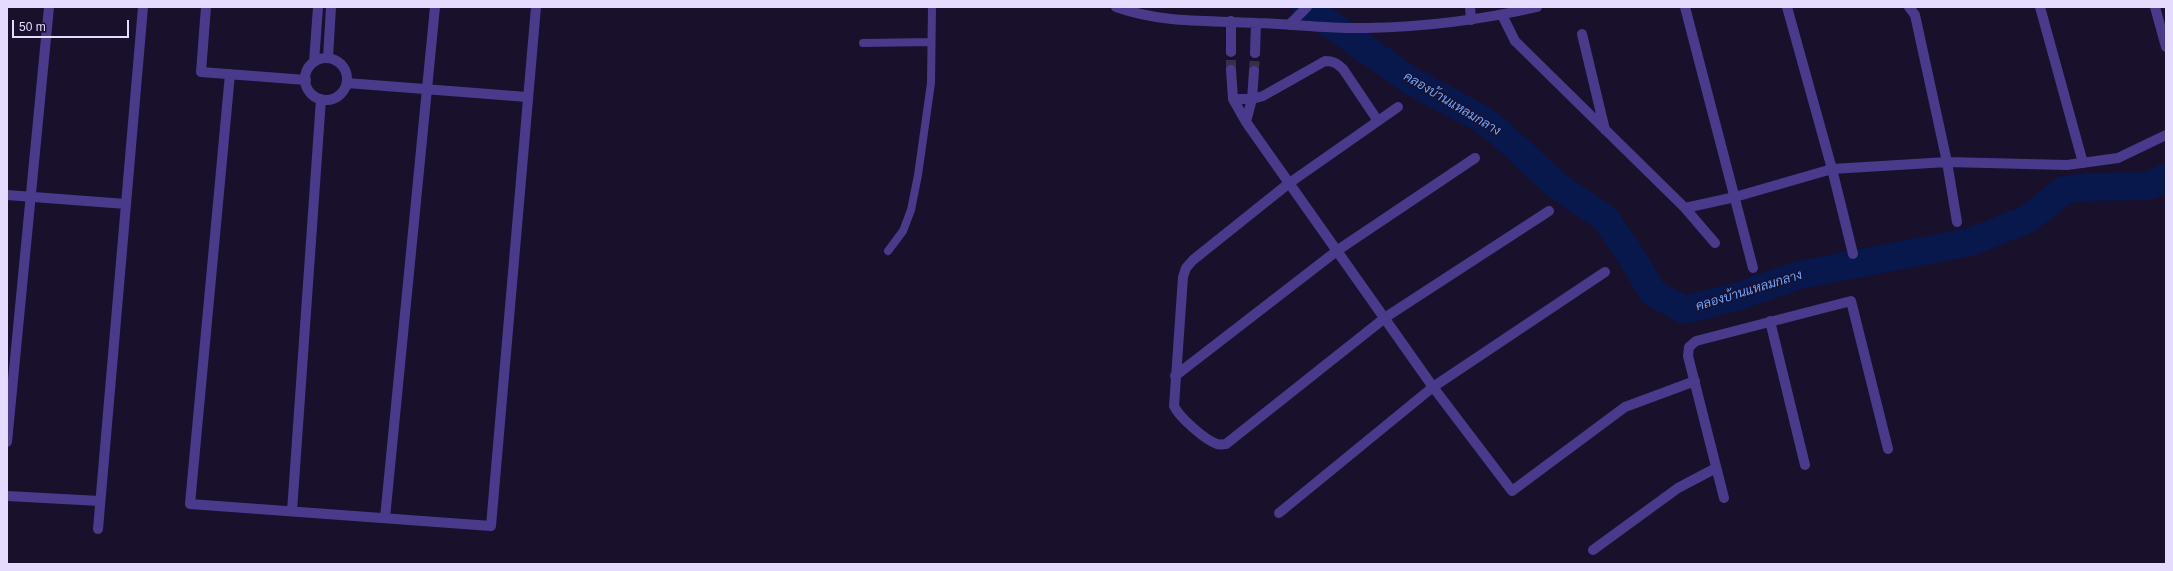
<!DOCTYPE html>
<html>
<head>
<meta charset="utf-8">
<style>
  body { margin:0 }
  #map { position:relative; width:2173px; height:571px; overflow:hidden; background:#19102b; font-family:Arial,sans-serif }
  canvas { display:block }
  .frame { position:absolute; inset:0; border:8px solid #e4dbff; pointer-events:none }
  .scale { position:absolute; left:12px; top:20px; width:117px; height:18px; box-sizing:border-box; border:2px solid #e4dbff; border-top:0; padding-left:5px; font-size:12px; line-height:14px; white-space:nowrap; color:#e4dbff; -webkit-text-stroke:3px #19102b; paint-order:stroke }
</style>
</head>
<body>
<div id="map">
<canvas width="2173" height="571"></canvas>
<div class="frame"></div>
<div class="scale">50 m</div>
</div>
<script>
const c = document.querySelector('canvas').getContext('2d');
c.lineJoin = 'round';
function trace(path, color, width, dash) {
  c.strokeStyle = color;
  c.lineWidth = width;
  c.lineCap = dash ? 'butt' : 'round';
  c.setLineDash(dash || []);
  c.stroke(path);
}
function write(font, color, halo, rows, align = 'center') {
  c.font = font + ' Arial,Sarabun,sans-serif';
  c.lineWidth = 3;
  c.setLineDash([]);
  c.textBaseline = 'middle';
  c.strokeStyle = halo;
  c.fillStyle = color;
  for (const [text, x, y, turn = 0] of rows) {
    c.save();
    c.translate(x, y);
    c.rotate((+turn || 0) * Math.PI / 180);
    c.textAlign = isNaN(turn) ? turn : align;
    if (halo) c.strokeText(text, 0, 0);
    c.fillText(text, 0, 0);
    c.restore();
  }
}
const river = new Path2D(`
  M 1306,7 L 1411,81 L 1482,119 L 1497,130 L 1556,185 L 1605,218 L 1630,254 L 1653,293 L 1685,310 L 1739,296 L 1799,275 L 1970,242 L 2028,219 L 2064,190 L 2086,187 L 2148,186 L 2166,177`);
const streetTunnel = new Path2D(`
  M 1231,70 L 1231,52
  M 1254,71 L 1255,53`);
const lane = new Path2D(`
  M 863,43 L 931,42
  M 888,251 L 903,231 L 911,210 L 918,175 L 931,83 L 932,7`);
const street = new Path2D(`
  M 206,7 L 201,72 L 306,80
  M 1116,7 C 1165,24 1207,20 1257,23 C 1293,24 1330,29 1366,28 C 1424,27 1481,20 1537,7
  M 1470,7 L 1471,20
  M 1685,7 L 1753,268
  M 1787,7 L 1832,169 L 1853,254
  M 1909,7 L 1915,15 L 1947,162 L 1957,222
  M 2040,7 L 2083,163
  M 2155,7 L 2166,47
  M 1502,15 L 1515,41 L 1685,208 L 1735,197 L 1832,169 L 1947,162 L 2067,165 L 2118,158 L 2166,135
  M 1231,21 L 1231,52
  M 1289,25 L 1307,7
  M 1582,34 L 1605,130
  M 1255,53 L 1256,23
  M 328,58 L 331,7
  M305 79a21 21 0 1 1 42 0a21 21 0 1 1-42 0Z
  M 314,62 L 318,7
  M 1231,70 L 1233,99 L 1246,122 L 1252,99 L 1254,71
  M 230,74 L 190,504 L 491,526 L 536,7
  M 347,83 L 527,97
  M 1233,99 L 1252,99 L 1263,96 L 1325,61 C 1333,61 1337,63 1343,69 L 1378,121
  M 1398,107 L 1288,184 L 1193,260 L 1186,268 L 1183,277 L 1174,406 C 1179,417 1205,440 1217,444 C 1220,445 1223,444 1226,444 L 1386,317 L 1549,211
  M 1246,122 L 1433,387 L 1512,491 L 1625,407 L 1695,381
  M 7,195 L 126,204
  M 1685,208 L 1715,243
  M 1770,321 L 1805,465
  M 1175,376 L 1338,250 L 1475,158
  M 7,442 L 49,7
  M 7,496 L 100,501
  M 1724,498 L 1688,356 L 1689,347 L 1696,341 L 1851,301 L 1888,449
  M 292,511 L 321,99
  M 1279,513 L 1433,387 L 1605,272
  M 385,518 L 435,7
  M 98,529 L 143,7
  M 1593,550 L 1678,488 L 1716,468`);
const waterNames = [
  ["คลองบ้านแหลมกลาง",1452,104,31],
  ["คลองบ้านแหลมกลาง",1749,291,-17]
];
trace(river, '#09184c', 28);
trace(streetTunnel, '#372e4b', 10, [10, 5]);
trace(lane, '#493a8c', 8);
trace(street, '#493a8c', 10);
write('italic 13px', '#69a4ff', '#19102b', waterNames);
</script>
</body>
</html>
